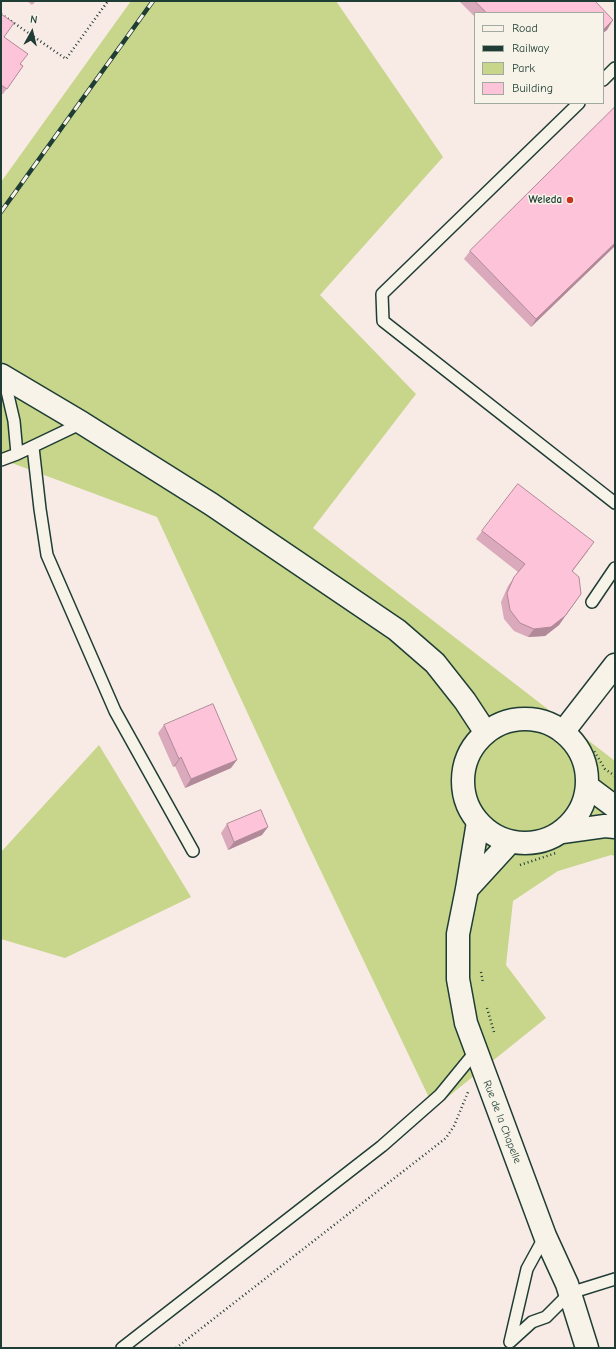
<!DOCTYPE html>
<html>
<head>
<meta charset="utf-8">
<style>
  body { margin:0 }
  #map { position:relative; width:616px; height:1349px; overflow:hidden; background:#f8eae5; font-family:"Comic Neue",sans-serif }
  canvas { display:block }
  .frame { position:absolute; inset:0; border:2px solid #1f3d34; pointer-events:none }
  .legend { position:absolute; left:474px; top:12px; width:130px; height:92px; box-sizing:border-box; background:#f7f3e8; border:1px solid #a1aaa0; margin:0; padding:5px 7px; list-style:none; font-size:12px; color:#1f3d34 }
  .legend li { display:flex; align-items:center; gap:8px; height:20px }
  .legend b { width:20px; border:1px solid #a1aaa0 }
  .north { position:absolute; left:12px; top:12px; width:40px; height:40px; -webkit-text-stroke:3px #f7f3e8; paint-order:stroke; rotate:8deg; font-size:11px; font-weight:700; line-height:16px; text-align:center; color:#1f3d34 }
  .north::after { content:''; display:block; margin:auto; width:14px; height:18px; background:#1f3d34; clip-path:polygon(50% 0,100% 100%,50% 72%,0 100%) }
</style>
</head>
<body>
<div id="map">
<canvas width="616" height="1349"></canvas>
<div class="frame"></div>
<ul class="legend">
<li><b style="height:5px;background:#f7f3e8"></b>Road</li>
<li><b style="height:5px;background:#1f3d34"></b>Railway</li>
<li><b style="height:11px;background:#c7d68a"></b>Park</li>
<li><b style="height:11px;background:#fdc4d9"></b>Building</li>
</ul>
<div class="north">N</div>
</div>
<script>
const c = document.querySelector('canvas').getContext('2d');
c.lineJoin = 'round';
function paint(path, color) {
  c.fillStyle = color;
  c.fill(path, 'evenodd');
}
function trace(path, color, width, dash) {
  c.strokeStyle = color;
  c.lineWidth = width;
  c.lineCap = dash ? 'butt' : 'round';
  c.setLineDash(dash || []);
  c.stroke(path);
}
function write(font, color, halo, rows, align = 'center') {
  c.font = font + ' "Comic Neue",sans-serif';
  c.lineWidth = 3;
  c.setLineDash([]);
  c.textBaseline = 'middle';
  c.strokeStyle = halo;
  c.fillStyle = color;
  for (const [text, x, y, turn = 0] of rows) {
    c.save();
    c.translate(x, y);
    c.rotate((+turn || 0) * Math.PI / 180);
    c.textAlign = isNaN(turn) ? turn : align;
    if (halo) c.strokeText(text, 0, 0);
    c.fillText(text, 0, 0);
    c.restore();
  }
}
const green = new Path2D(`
  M 131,1 L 336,1 L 443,157 L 320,295 L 416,394 L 313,528 L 615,761 L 615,856 L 611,855 L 558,871 L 513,901 L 506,965 L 546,1018 L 434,1108 L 308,844 L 157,517 L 1,459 L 1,182 Z
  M 99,745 L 191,897 L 65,958 L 1,939 L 1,852 Z`);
const path = new Path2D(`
  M 1,14 L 66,59 L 108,1
  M 579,747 L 594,751 L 605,769 L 615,776
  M 520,865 L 556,853
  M 481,972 L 483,983
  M 487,1008 L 494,1032
  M 176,1348 L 446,1138 L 454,1126 L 468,1092`);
const service = new Path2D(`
  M 603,80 L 615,68
  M 579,103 L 382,294 L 383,321 L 615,503
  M 4,378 L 14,421 L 17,454
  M 33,447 L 40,509 L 47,555 L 115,711 L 193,851
  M 1,460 L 17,454 L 82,423
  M 592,602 L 615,568
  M 545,1236 L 527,1269 L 510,1342 L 532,1322 L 546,1317 L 570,1293 L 615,1279
  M 122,1348 L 382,1146 L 440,1095 L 476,1051`);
const minor = new Path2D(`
  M 563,732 L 615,665
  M 478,822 L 467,889 L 458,934 L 458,979 L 466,1023 L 545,1236 L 567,1284 L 587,1348
  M 467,889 L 510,842`);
const secondary = new Path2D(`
  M 1,375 L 82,423 L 211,504 L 397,630 L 435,663 L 465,701 L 486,733
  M463 781a62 62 0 1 1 124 0a62 62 0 1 1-124 0Z
  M 587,786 L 615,807
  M 562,832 L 605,826 L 615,827`);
const rail = new Path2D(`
  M 1,212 L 153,1`);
const wall = new Path2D(`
  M 27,1 L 36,1 L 32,5 Z
  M 459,1 L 595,1 L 613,20 L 607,30 L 603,33 L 603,13 L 475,13 L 475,17 Z
  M 1,14 L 4,37 L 21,64 L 23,66 L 3,94 L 1,93 Z
  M 615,107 L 615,246 L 531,327 L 464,259 L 470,251 Z
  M 482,531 L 588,551 L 572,572 L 581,594 L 559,625 L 545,636 L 528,637 L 514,631 L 504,619 L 501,602 L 508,586 L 518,572 L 476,539 Z
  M 164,725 L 231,768 L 185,788 L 175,766 L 173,767 L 158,733 Z
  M 227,824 L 262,835 L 228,850 L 221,833 Z`);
const shadedWall = new Path2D(`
  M 613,20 L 607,30 L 603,33 L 603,30 Z
  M 615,243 L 615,246 L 531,327 L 536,319 Z
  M 581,594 L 559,625 L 545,636 L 528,637 L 534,629 Z
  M 181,757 L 175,766 L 173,767 L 179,759 Z
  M 237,760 L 231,768 L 185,788 L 191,779 Z
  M 268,827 L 262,835 L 228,850 L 234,842 Z`);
const building = new Path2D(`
  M 475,1 L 595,1 L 613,20 L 603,30 L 603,13 L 487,13 Z
  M 1,14 L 14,23 L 4,37 L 28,54 L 20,64 L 23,66 L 7,89 L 1,85 Z
  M 615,107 L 615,243 L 536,319 L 470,251 Z
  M 518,484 L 594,542 L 572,571 L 579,577 L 581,594 L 565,616 L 551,627 L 534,629 L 520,623 L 510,610 L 507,593 L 514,577 L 525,564 L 482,531 Z
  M 213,704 L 237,760 L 191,779 L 181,757 L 179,759 L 164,725 Z
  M 261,810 L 268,827 L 234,842 L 227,824 Z`);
const markers = [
  [570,200,4,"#c8321e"]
];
const poiNames = [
  ["Weleda",562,200]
];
const streetNames = [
  ["Rue de la Chapelle",502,1122,69]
];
paint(green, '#c7d68a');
trace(service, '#1f3d34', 14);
trace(minor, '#1f3d34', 25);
trace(secondary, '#1f3d34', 25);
trace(path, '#1f3d34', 2.5, [1, 3]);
trace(service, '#f7f3e8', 11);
trace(minor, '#f7f3e8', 22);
trace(secondary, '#f7f3e8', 22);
trace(rail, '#1f3d34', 4.5);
trace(rail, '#f7f3e8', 3, [9]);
paint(wall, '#daa9bb');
paint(shadedWall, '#b18998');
paint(building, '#fdc4d9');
trace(building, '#b18998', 1);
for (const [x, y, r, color] of markers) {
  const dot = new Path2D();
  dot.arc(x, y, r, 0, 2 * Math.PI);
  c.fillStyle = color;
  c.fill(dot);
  trace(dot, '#f7f3e8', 1.5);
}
write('bold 11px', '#1f3d34', '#f7f3e8', poiNames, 'right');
write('11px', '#1f3d34', '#f7f3e8', streetNames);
</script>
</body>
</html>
